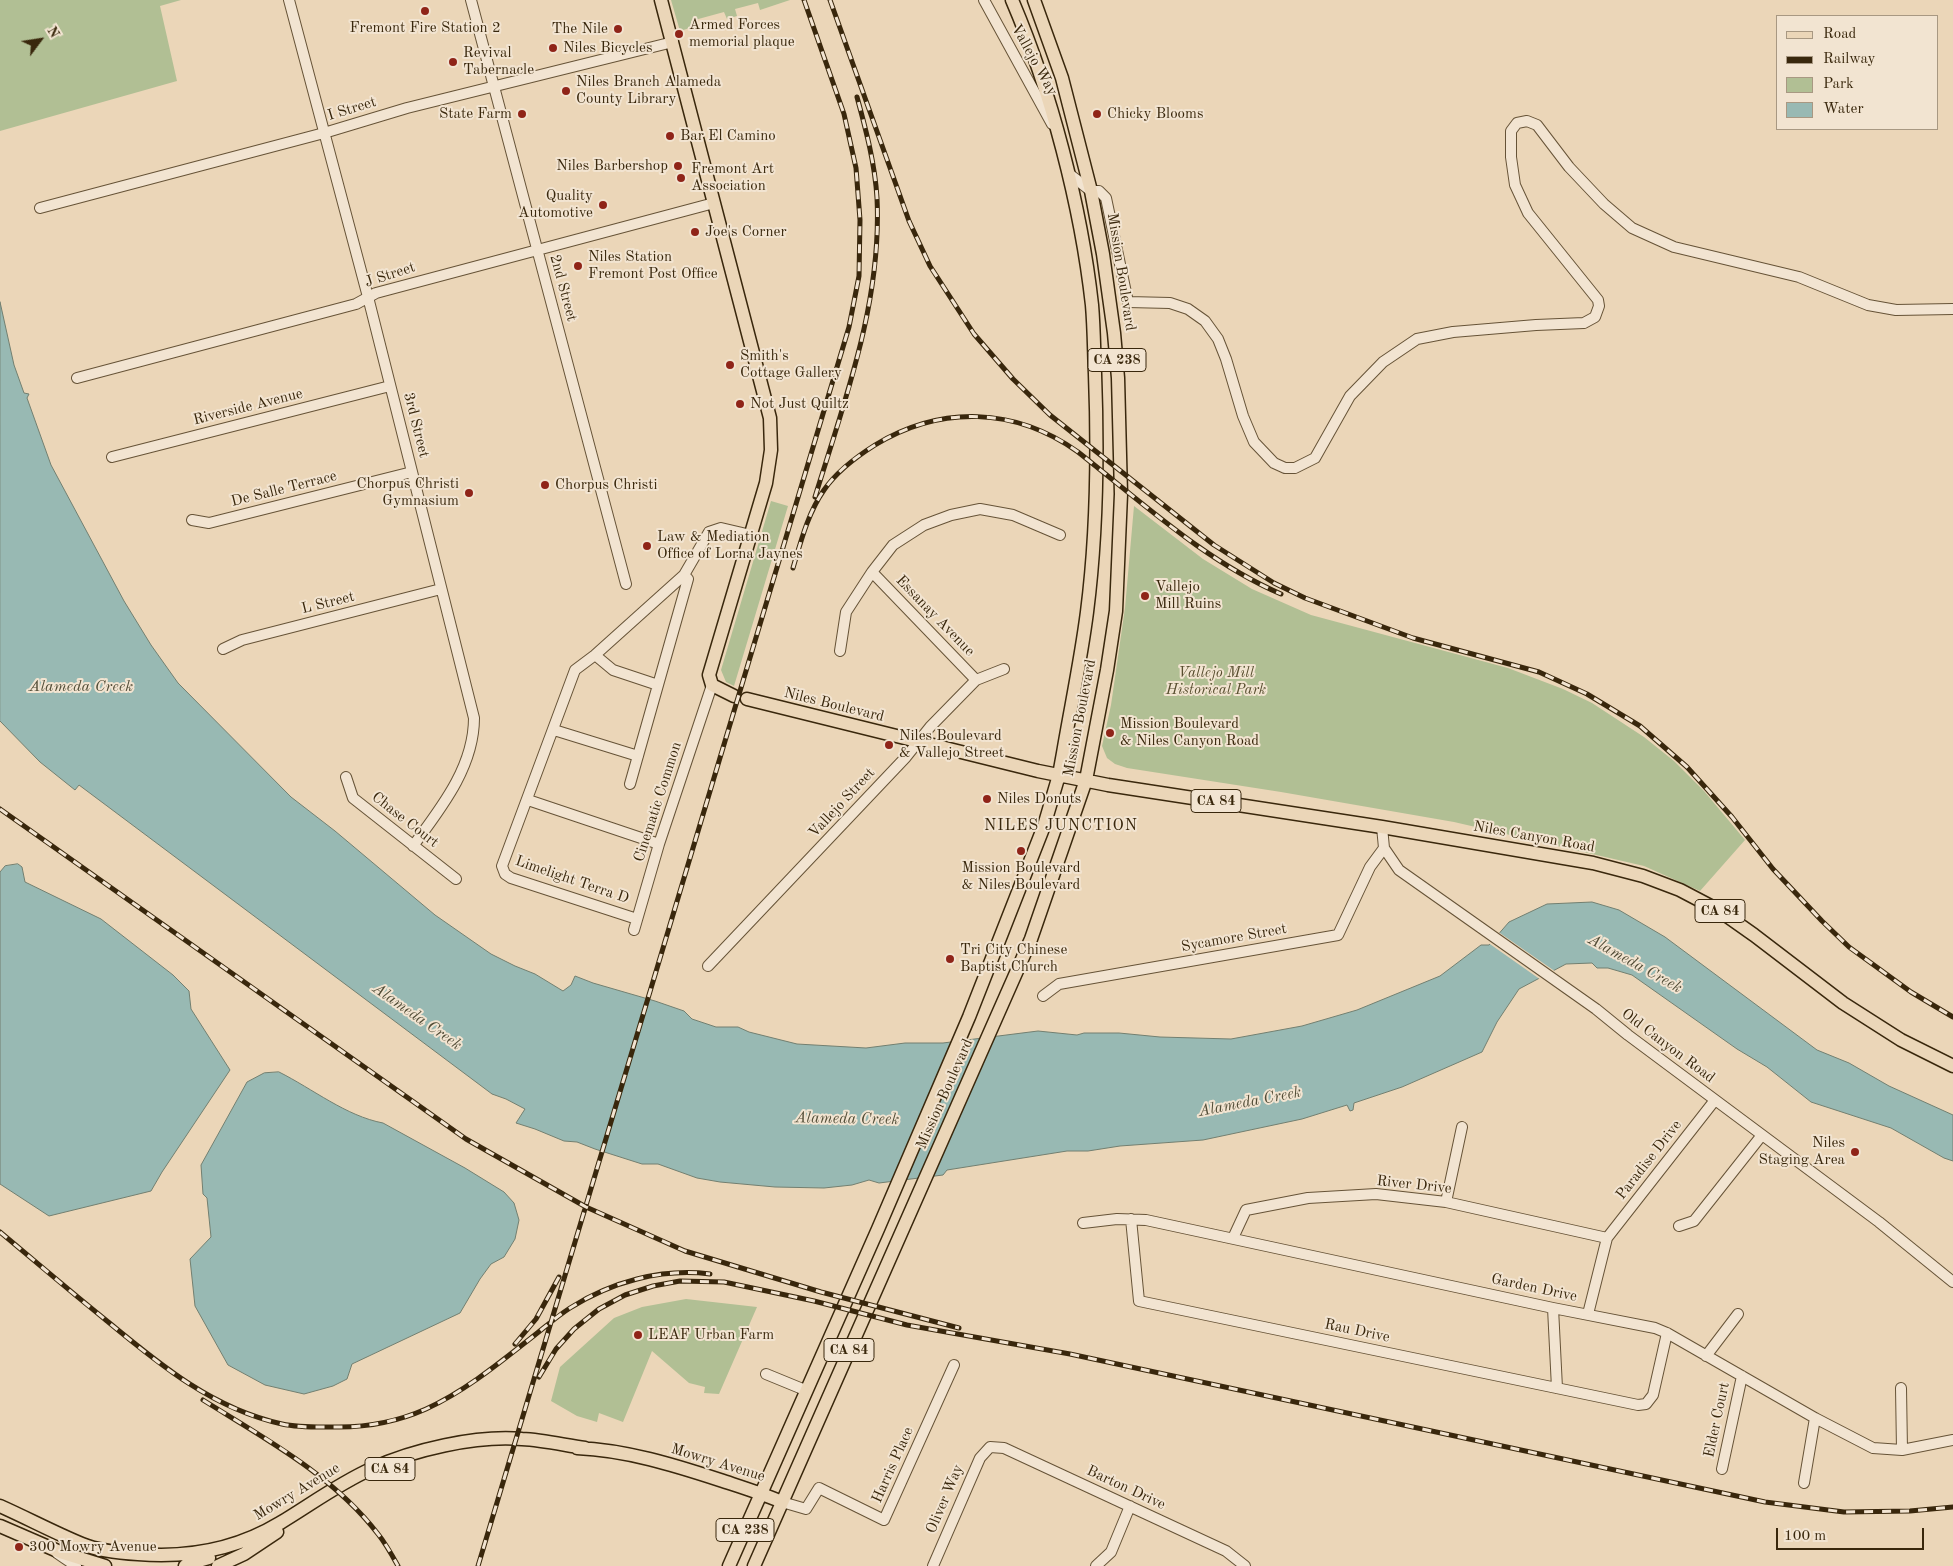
<!DOCTYPE html>
<html>
<head>
<meta charset="utf-8">
<style>
  body { margin:0 }
  #map { position:relative; width:1953px; height:1566px; overflow:hidden; background:#ebd6b8; font-family:"Old Standard TT",serif }
  canvas { display:block }
  .legend { position:absolute; left:1776px; top:15px; width:162px; height:115px; box-sizing:border-box; background:#f2e4d1; border:1px solid #a89882; margin:0; padding:6px 9px; list-style:none; font-size:15px; color:#39270c }
  .legend li { display:flex; align-items:center; gap:10px; height:25px }
  .legend b { width:25px; border:1px solid #a89882 }
  .north { position:absolute; left:15px; top:15px; width:50px; height:50px; -webkit-text-stroke:4px #f2e4d1; paint-order:stroke; rotate:59deg; font-size:14px; font-weight:700; line-height:20px; text-align:center; color:#39270c }
  .north::after { content:''; display:block; margin:auto; width:18px; height:22px; background:#39270c; clip-path:polygon(50% 0,100% 100%,50% 72%,0 100%) }
  .scale { position:absolute; left:1776px; top:1528px; width:148px; height:22px; box-sizing:border-box; border:2px solid #39270c; border-top:0; padding-left:6px; font-size:15px; line-height:18px; white-space:nowrap; color:#39270c; -webkit-text-stroke:4px #f2e4d1; paint-order:stroke }
</style>
</head>
<body>
<div id="map">
<canvas width="1953" height="1566"></canvas>
<ul class="legend">
<li><b style="height:6px;background:#ebd6b8"></b>Road</li>
<li><b style="height:6px;background:#39270c"></b>Railway</li>
<li><b style="height:14px;background:#b1bf94"></b>Park</li>
<li><b style="height:14px;background:#98b9b3"></b>Water</li>
</ul>
<div class="north">N</div>
<div class="scale">100 m</div>
</div>
<script>
const c = document.querySelector('canvas').getContext('2d');
c.lineJoin = 'round';
function paint(path, color) {
  c.fillStyle = color;
  c.fill(path, 'evenodd');
}
function trace(path, color, width, dash) {
  c.strokeStyle = color;
  c.lineWidth = width;
  c.lineCap = dash ? 'butt' : 'round';
  c.setLineDash(dash || []);
  c.stroke(path);
}
function write(font, color, halo, rows, align = 'center') {
  c.font = font + ' "Old Standard TT",serif';
  c.lineWidth = 4;
  c.setLineDash([]);
  c.textBaseline = 'middle';
  c.strokeStyle = halo;
  c.fillStyle = color;
  for (const [text, x, y, turn = 0] of rows) {
    c.save();
    c.translate(x, y);
    c.rotate((+turn || 0) * Math.PI / 180);
    c.textAlign = isNaN(turn) ? turn : align;
    if (halo) c.strokeText(text, 0, 0);
    c.fillText(text, 0, 0);
    c.restore();
  }
}
const green = new Path2D(`
  M 0,0 L 181,0 L 160,6 L 177,81 L 0,131 Z
  M 671,0 L 790,0 L 760,10 L 758,3 L 735,9 L 737,16 L 727,19 L 724,12 L 691,21 L 693,27 L 680,31 Z
  M 771,501 L 788,506 L 734,686 L 726,682 L 721,670 Z
  M 1134,506 L 1203,559 L 1252,589 L 1311,615 L 1508,668 L 1563,689 L 1592,703 L 1644,737 L 1674,761 L 1704,791 L 1745,840 L 1700,891 L 1644,866 L 1454,822 L 1281,792 L 1127,768 L 1115,764 L 1107,758 L 1102,746 L 1111,705 L 1125,608 Z
  M 686,1299 L 757,1307 L 719,1394 L 704,1393 L 705,1387 L 689,1383 L 652,1351 L 623,1422 L 599,1413 L 597,1422 L 577,1416 L 551,1401 L 560,1367 L 614,1318 L 642,1307 Z`);
const water = new Path2D(`
  M 0,302 L 14,365 L 24,393 L 29,394 L 27,398 L 51,465 L 124,601 L 151,645 L 178,683 L 291,797 L 335,831 L 435,915 L 491,954 L 515,966 L 535,974 L 563,991 L 571,985 L 575,976 L 593,983 L 655,1001 L 684,1011 L 692,1019 L 716,1027 L 738,1027 L 749,1032 L 797,1044 L 866,1048 L 905,1043 L 943,1043 L 1038,1031 L 1077,1035 L 1084,1033 L 1119,1033 L 1160,1037 L 1231,1039 L 1302,1026 L 1357,1010 L 1440,976 L 1481,945 L 1489,945 L 1509,922 L 1547,904 L 1592,902 L 1619,910 L 1665,937 L 1817,1050 L 1849,1063 L 1889,1086 L 1953,1115 L 1953,1161 L 1944,1158 L 1891,1128 L 1811,1102 L 1767,1067 L 1737,1049 L 1632,975 L 1608,968 L 1597,968 L 1592,963 L 1566,964 L 1519,989 L 1497,1022 L 1482,1052 L 1402,1087 L 1354,1103 L 1353,1110 L 1350,1111 L 1347,1105 L 1302,1119 L 1203,1140 L 1120,1146 L 1088,1151 L 1067,1151 L 947,1170 L 943,1175 L 879,1183 L 869,1180 L 852,1185 L 824,1188 L 775,1187 L 720,1182 L 697,1178 L 658,1164 L 642,1164 L 595,1149 L 577,1142 L 564,1141 L 535,1129 L 516,1123 L 525,1109 L 506,1099 L 492,1094 L 79,785 L 75,790 L 40,762 L 0,721 Z
  M 18,864 L 22,867 L 25,882 L 101,919 L 173,975 L 189,991 L 191,1009 L 230,1070 L 162,1172 L 151,1191 L 49,1216 L 0,1184 L 0,872 L 5,866 Z
  M 279,1072 C 313,1089 346,1116 383,1123 L 465,1168 L 504,1192 L 514,1203 L 519,1220 L 515,1239 L 504,1257 L 491,1264 L 480,1279 L 460,1313 L 352,1364 L 347,1379 L 333,1386 L 304,1394 L 265,1385 L 228,1365 L 195,1306 L 190,1259 L 211,1237 L 207,1198 L 203,1194 L 201,1165 L 247,1082 L 264,1073 Z`);
const pier = new Path2D(`
  M 1497,931 L 1556,972 L 1541,980 L 1487,942 Z`);
const minor = new Path2D(`
  M 289,0 L 368,297 L 474,718 C 474,767 441,808 413,846
  M 471,0 L 626,584
  M 984,0 L 1052,124
  M 1068,173 L 1091,191 L 1099,191 L 1106,198 L 1128,302 L 1170,303 L 1188,309 L 1205,321 L 1218,339 L 1226,359 L 1243,416 L 1254,442 L 1274,463 L 1285,468 L 1295,468 L 1315,458 L 1350,396 L 1383,362 L 1417,339 L 1453,332 L 1536,325 L 1584,323 L 1595,317 L 1599,306 L 1598,300 L 1528,213 L 1515,185 L 1511,157 L 1511,131 L 1517,123 L 1527,121 L 1537,125 L 1569,167 L 1604,204 L 1632,228 L 1674,247 L 1799,277 L 1868,305 L 1896,310 L 1953,309
  M 40,208 L 324,133 L 407,108 L 673,42
  M 77,378 L 356,304 L 376,293 L 714,203
  M 112,457 L 390,386
  M 192,520 L 209,523 L 412,472
  M 872,572 L 976,680
  M 223,649 L 242,640 L 441,589
  M 840,651 L 846,612 L 872,572 L 893,545 L 924,525 L 951,515 L 980,509 L 1013,515 L 1060,535
  M 595,655 L 613,670 L 658,685
  M 554,730 L 638,756
  M 346,777 L 353,798 L 456,879
  M 630,784 L 688,579 L 684,575
  M 528,800 L 659,844
  M 1382,827 L 1384,848 L 1399,870 L 1596,1009 L 1628,1035 L 1879,1222 L 1953,1282
  M 637,919 L 511,878 L 505,874 L 502,866 L 575,670 L 595,655 L 684,575 L 709,532 L 721,528 L 751,535
  M 634,930 L 659,844 L 712,685
  M 708,966 L 906,757 L 930,727 L 976,680 L 1004,669
  M 1043,996 L 1059,984 L 1338,935 L 1370,867 L 1384,848
  M 1446,1202 L 1462,1127
  M 1131,1219 L 1139,1301 L 1638,1405 L 1646,1404 L 1653,1395 L 1667,1333
  M 1083,1223 L 1117,1219 L 1146,1220 L 1553,1308 L 1655,1328 L 1667,1333 L 1815,1418 L 1873,1448 L 1902,1450 L 1953,1440
  M 1679,1226 L 1694,1221 L 1762,1135
  M 1233,1238 L 1246,1210 L 1308,1198 L 1376,1194 L 1446,1202 L 1607,1238
  M 1553,1308 L 1557,1388
  M 1588,1314 L 1607,1238 L 1715,1100
  M 1706,1356 L 1738,1314
  M 766,1374 L 805,1390
  M 1901,1388 L 1902,1450
  M 1722,1469 L 1742,1376
  M 1804,1483 L 1815,1418
  M 782,1502 L 806,1509 L 819,1488 L 884,1520 L 954,1365
  M 57,1553 L 76,1566
  M 933,1566 L 980,1458 L 990,1447 L 1004,1448 L 1226,1551 L 1245,1566
  M 1096,1566 L 1111,1552 L 1130,1506`);
const major = new Path2D(`
  M 661,0 L 770,418 L 771,450 L 766,483 L 709,675 L 712,685 L 734,696
  M 747,699 L 1038,771 L 1108,785 L 1382,827 L 1593,863 L 1643,876 L 1680,890 L 1720,911 L 1754,935 L 1843,1003 L 1901,1040 L 1953,1066
  M 577,1448 C 626,1450 674,1465 720,1480 C 741,1487 761,1493 782,1502
  M 0,1506 C 27,1518 55,1533 82,1544 C 99,1551 120,1553 138,1554 C 187,1558 237,1549 280,1523 C 310,1505 338,1484 371,1469 C 412,1450 476,1435 522,1439 C 543,1440 564,1445 585,1448
  M 0,1526 L 60,1552 L 105,1566
  M 185,1566 L 188,1564 L 209,1558
  M 218,1566 L 244,1554 L 277,1532
  M 729,1566 L 878,1229 L 969,1017 L 1044,826 L 1059,775 L 1063,753 C 1071,706 1081,659 1087,612 C 1097,534 1098,453 1095,374 C 1094,351 1094,328 1092,305 C 1081,206 1051,91 1012,0
  M 754,1566 L 1031,939 L 1086,780 L 1107,670 L 1116,611 L 1121,494 L 1118,378 L 1114,333 L 1103,254 L 1091,191 L 1062,78 L 1034,0`);
const rail = new Path2D(`
  M 830,0 L 909,221 L 930,266 L 974,334 L 1013,379 L 1050,415 L 1214,545 L 1274,583 L 1305,598 L 1413,638 L 1539,672 L 1587,694 L 1640,726 L 1687,767 L 1732,817 L 1773,869 L 1822,921 L 1849,947 L 1911,992 L 1953,1017
  M 815,497 C 845,400 882,301 877,198 C 875,164 866,130 857,97
  M 793,568 C 801,541 808,513 824,490 C 837,471 856,457 875,445 C 941,405 1015,407 1078,452 C 1143,503 1205,561 1281,594
  M 0,809 L 466,1139 L 586,1207 L 685,1251 L 821,1292 L 959,1328
  M 0,1232 C 36,1262 71,1292 107,1321 C 159,1364 213,1409 282,1424 C 300,1428 320,1427 339,1427 C 368,1427 399,1421 426,1409 C 465,1391 498,1364 531,1338 C 544,1328 556,1317 570,1308 C 611,1282 661,1268 710,1274
  M 515,1344 L 536,1319 L 559,1277
  M 539,1377 L 556,1349 L 574,1329 L 599,1309 L 625,1295 L 653,1286 L 680,1281 L 724,1282 L 814,1301 L 907,1325 L 1070,1354 L 1765,1502 L 1844,1512 L 1910,1511 L 1953,1507
  M 203,1400 C 264,1438 333,1475 378,1534 C 386,1544 392,1555 398,1566
  M 478,1566 L 849,327 L 859,276 L 860,220 L 856,168 L 844,114 L 804,0`);
const markers = [
  [425,11,5,"#8f2418"],
  [618,29,5,"#8f2418"],
  [679,34,5,"#8f2418"],
  [553,48,5,"#8f2418"],
  [453,62,5,"#8f2418"],
  [566,91,5,"#8f2418"],
  [522,114,5,"#8f2418"],
  [1097,114,5,"#8f2418"],
  [670,136,5,"#8f2418"],
  [678,166,5,"#8f2418"],
  [681,178,5,"#8f2418"],
  [603,205,5,"#8f2418"],
  [695,232,5,"#8f2418"],
  [578,266,5,"#8f2418"],
  [730,365,5,"#8f2418"],
  [740,404,5,"#8f2418"],
  [545,485,5,"#8f2418"],
  [469,493,5,"#8f2418"],
  [647,546,5,"#8f2418"],
  [1145,596,5,"#8f2418"],
  [1110,733,5,"#8f2418"],
  [889,745,5,"#8f2418"],
  [987,799,5,"#8f2418"],
  [1021,851,5,"#8f2418"],
  [950,959,5,"#8f2418"],
  [1855,1152,5,"#8f2418"],
  [638,1335,5,"#8f2418"],
  [19,1547,5,"#8f2418"]
];
const shields = [
  [1117,360,58],
  [1216,801,50],
  [1720,911,50],
  [849,1350,50],
  [390,1469,50],
  [745,1530,58]
];
const shieldNames = [
  ["CA 238",1117,360],
  ["CA 84",1216,801],
  ["CA 84",1720,911],
  ["CA 84",849,1350],
  ["CA 84",390,1469],
  ["CA 238",745,1530]
];
const poiNames = [
  ["Armed Forces",689,25],
  ["memorial plaque",689,42],
  ["Fremont Fire Station 2",425,28,"center"],
  ["The Nile",608,29,"right"],
  ["Niles Bicycles",563,48],
  ["Revival",463,53],
  ["Tabernacle",463,70],
  ["Niles Branch Alameda",576,82],
  ["County Library",576,99],
  ["State Farm",512,114,"right"],
  ["Chicky Blooms",1107,114],
  ["Bar El Camino",680,136],
  ["Niles Barbershop",668,166,"right"],
  ["Fremont Art",691,169],
  ["Association",691,186],
  ["Quality",593,196,"right"],
  ["Automotive",593,213,"right"],
  ["Joe's Corner",705,232],
  ["Niles Station",588,257],
  ["Fremont Post Office",588,274],
  ["Smith's",740,356],
  ["Cottage Gallery",740,373],
  ["Not Just Quiltz",750,404],
  ["Chorpus Christi",459,484,"right"],
  ["Gymnasium",459,501,"right"],
  ["Chorpus Christi",555,485],
  ["Law & Mediation",657,537],
  ["Office of Lorna Jaynes",657,554],
  ["Vallejo",1155,587],
  ["Mill Ruins",1155,604],
  ["Mission Boulevard",1120,724],
  ["& Niles Canyon Road",1120,741],
  ["Niles Boulevard",899,736],
  ["& Vallejo Street",899,753],
  ["Niles Donuts",997,799],
  ["Mission Boulevard",1021,868,"center"],
  ["& Niles Boulevard",1021,885,"center"],
  ["Tri City Chinese",960,950],
  ["Baptist Church",960,967],
  ["Niles",1845,1143,"right"],
  ["Staging Area",1845,1160,"right"],
  ["LEAF Urban Farm",648,1335],
  ["300 Mowry Avenue",29,1547]
];
const streetNames = [
  ["Vallejo Way",1034,60,61],
  ["I Street",352,109,-17],
  ["Mission Boulevard",1121,272,81],
  ["J Street",390,275,-18],
  ["2nd Street",563,288,75],
  ["Riverside Avenue",248,407,-14],
  ["3rd Street",416,425,76],
  ["De Salle Terrace",284,489,-14],
  ["L Street",328,603,-14],
  ["Essanay Avenue",935,616,46],
  ["Niles Boulevard",834,705,14],
  ["Mission Boulevard",1080,718,-79],
  ["Cinematic Common",658,802,-72],
  ["Vallejo Street",842,803,-47],
  ["Chase Court",405,820,38],
  ["Niles Canyon Road",1534,837,10],
  ["Limelight Terra D",572,880,19],
  ["Sycamore Street",1234,938,-10],
  ["Old Canyon Road",1668,1046,37],
  ["Mission Boulevard",945,1094,-66],
  ["Paradise Drive",1649,1160,-52],
  ["River Drive",1414,1185,6],
  ["Garden Drive",1534,1288,12],
  ["Rau Drive",1357,1331,12],
  ["Elder Court",1717,1420,-78],
  ["Mowry Avenue",718,1463,17],
  ["Harris Place",893,1465,-66],
  ["Barton Drive",1126,1488,25],
  ["Mowry Avenue",297,1492,-31],
  ["Oliver Way",945,1499,-67]
];
const parkNames = [
  ["Vallejo Mill",1216,673],
  ["Historical Park",1216,690]
];
const waterNames = [
  ["Alameda Creek",81,687],
  ["Alameda Creek",1635,964,29],
  ["Alameda Creek",417,1017,35],
  ["Alameda Creek",1250,1102,-11],
  ["Alameda Creek",847,1119,1]
];
const neighbourhoodNames = [
  ["NILES JUNCTION",1061,826]
];
paint(green, '#b1bf94');
paint(water, '#98b9b3');
trace(water, '#727f70', 1);
paint(pier, '#ebd6b8');
trace(minor, '#665337', 12);
trace(major, '#39270c', 15);
trace(minor, '#f2e4d1', 10);
trace(major, '#ebd6b8', 12);
trace(rail, '#39270c', 5);
trace(rail, '#f2e4d1', 3, [9]);
for (const [x, y, r, color] of markers) {
  const dot = new Path2D();
  dot.arc(x, y, r, 0, 2 * Math.PI);
  c.fillStyle = color;
  c.fill(dot);
  trace(dot, '#f2e4d1', 2);
}
for (const [x, y, w] of shields) {
  const box = new Path2D();
  box.roundRect(x - w / 2, y - 11.5, w, 23, 4);
  c.fillStyle = '#f2e4d1';
  c.fill(box);
  trace(box, '#39270c', 1);
}
write('bold 14px', '#39270c', null, shieldNames);
write('15px', '#39270c', '#f2e4d1', poiNames, 'left');
write('15px', '#39270c', '#f2e4d1', streetNames);
write('italic 15px', '#574d2e', '#f2e4d1', parkNames);
write('italic 16px', '#514c36', '#f2e4d1', waterNames);
c.letterSpacing = '1px';
write('16px', '#39270c', '#f2e4d1', neighbourhoodNames);
c.letterSpacing = '0px';
</script>
</body>
</html>
